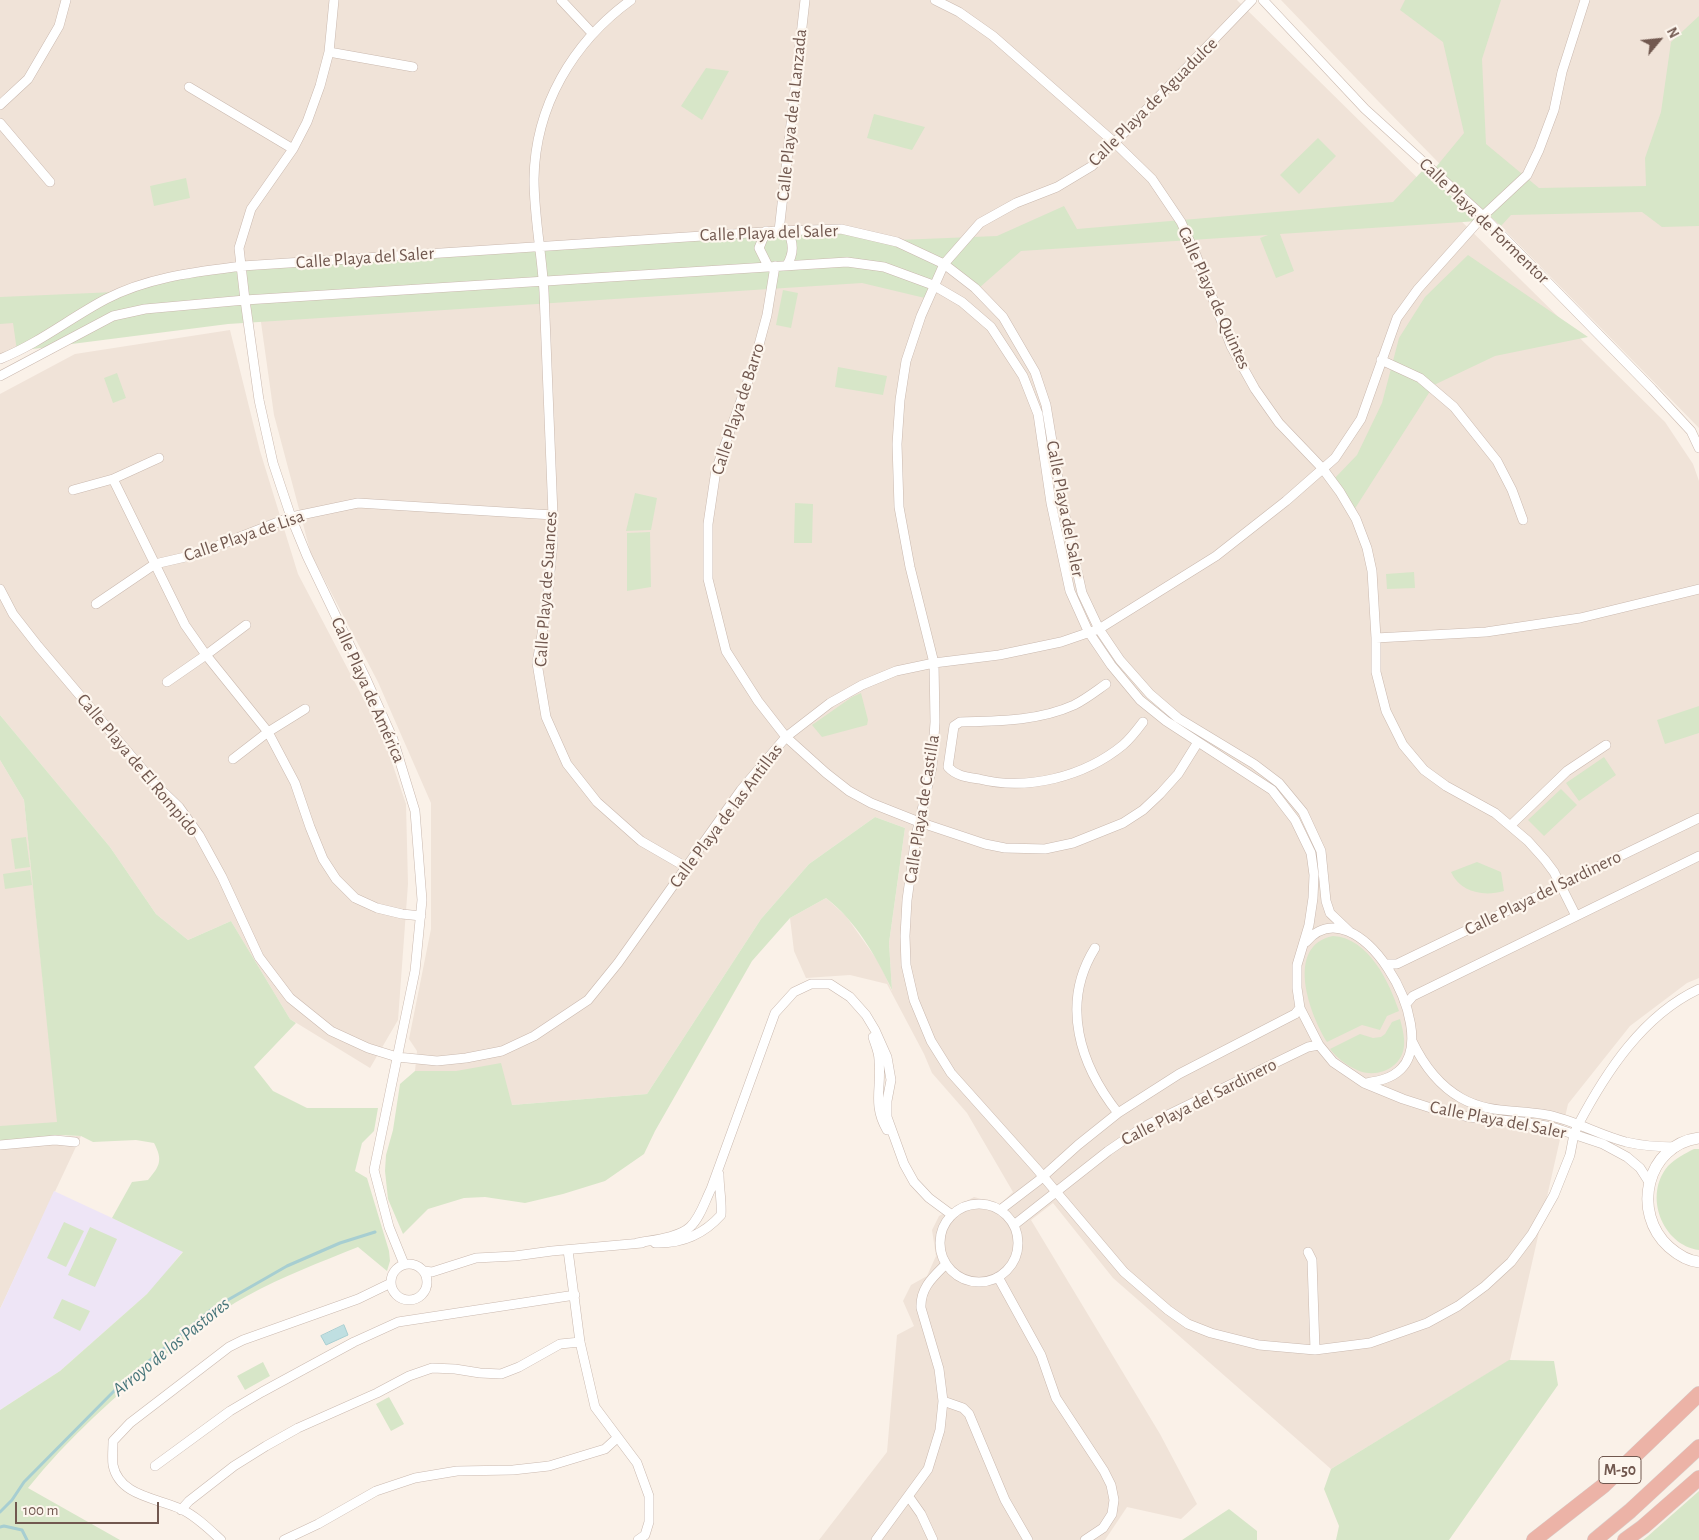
<!DOCTYPE html>
<html>
<head>
<meta charset="utf-8">
<style>
  body { margin:0 }
  #map { position:relative; width:1699px; height:1540px; overflow:hidden; background:#faf1e8; font-family:"Alegreya Sans",sans-serif }
  canvas { display:block }
  .north { position:absolute; left:1634px; top:15px; width:50px; height:50px; -webkit-text-stroke:4px #fdf6ee; paint-order:stroke; rotate:62deg; font-size:14px; font-weight:700; line-height:20px; text-align:center; color:#71584f }
  .north::after { content:''; display:block; margin:auto; width:18px; height:22px; background:#71584f; clip-path:polygon(50% 0,100% 100%,50% 72%,0 100%) }
  .scale { position:absolute; left:15px; top:1502px; width:144px; height:22px; box-sizing:border-box; border:2px solid #71584f; border-top:0; padding-left:6px; font-size:15px; line-height:18px; white-space:nowrap; color:#71584f; -webkit-text-stroke:4px #fdf6ee; paint-order:stroke }
</style>
</head>
<body>
<div id="map">
<canvas width="1699" height="1540"></canvas>
<div class="north">N</div>
<div class="scale">100 m</div>
</div>
<script>
const c = document.querySelector('canvas').getContext('2d');
c.lineJoin = 'round';
function paint(path, color) {
  c.fillStyle = color;
  c.fill(path, 'evenodd');
}
function trace(path, color, width, dash) {
  c.strokeStyle = color;
  c.lineWidth = width;
  c.lineCap = dash ? 'butt' : 'round';
  c.setLineDash(dash || []);
  c.stroke(path);
}
function write(font, color, halo, rows, align = 'center') {
  c.font = font + ' "Alegreya Sans",sans-serif';
  c.lineWidth = 4.5;
  c.setLineDash([]);
  c.textBaseline = 'middle';
  c.strokeStyle = halo;
  c.fillStyle = color;
  for (const [text, x, y, turn = 0] of rows) {
    c.save();
    c.translate(x, y);
    c.rotate((+turn || 0) * Math.PI / 180);
    c.textAlign = isNaN(turn) ? turn : align;
    if (halo) c.strokeText(text, 0, 0);
    c.fillText(text, 0, 0);
    c.restore();
  }
}
const residential = new Path2D(`
  M 0,0 L 1237,0 L 1665,422 L 1693,464 L 1699,481 L 1699,978 L 1687,983 L 1630,1026 L 1568,1104 L 1510,1360 L 1331,1469 L 1113,1278 L 1053,1203 L 1031,1220 L 1160,1434 L 1197,1504 L 1181,1519 L 1127,1507 L 1105,1540 L 819,1540 L 887,1452 L 897,1335 L 914,1326 L 903,1301 L 911,1285 L 927,1276 L 936,1256 L 932,1230 L 939,1216 L 974,1197 L 1000,1204 L 1013,1192 L 967,1113 L 932,1073 L 924,1054 L 887,984 L 850,975 L 806,978 L 794,951 L 790,918 L 826,898 L 846,916 L 880,964 L 892,991 L 889,943 L 905,828 L 875,817 L 809,864 L 761,919 L 647,1094 L 512,1105 L 456,1071 L 415,1071 L 417,1051 L 409,1039 L 431,929 L 431,803 L 378,682 L 311,554 L 274,415 L 258,301 L 137,309 L 0,354 Z
  M 1281,0 L 1699,0 L 1699,428 L 1379,102 Z
  M 230,330 L 260,451 L 298,574 L 383,736 L 406,804 L 408,884 L 398,1020 L 370,1068 L 290,1019 L 231,921 L 188,940 L 156,914 L 110,847 L 0,715 L 0,394 L 75,354 Z
  M 0,760 L 24,800 L 58,1123 L 0,1127 Z
  M 74,1136 L 81,1136 L 0,1309 L 0,1142 Z`);
const education = new Path2D(`
  M 54,1191 L 183,1251 L 155,1287 L 60,1371 L 0,1410 L 0,1309 Z`);
const green = new Path2D(`
  M 1405,0 L 1501,0 L 1482,59 L 1486,144 L 1539,188 L 1646,186 L 1645,158 L 1661,112 L 1671,42 L 1699,16 L 1699,226 L 1662,227 L 1642,212 L 1511,215 L 1501,226 L 1436,167 L 1464,133 L 1443,42 L 1400,10 Z
  M 706,68 L 729,71 L 702,120 L 681,106 Z
  M 874,114 L 925,127 L 912,150 L 867,138 Z
  M 1318,138 L 1336,156 L 1299,194 L 1280,175 Z
  M 1423,170 L 1478,221 L 1280,234 L 1294,271 L 1276,278 L 1260,238 L 1268,235 L 1021,251 L 979,288 L 949,265 L 929,299 L 862,283 L 228,324 L 17,351 L 13,323 L 0,324 L 0,297 L 115,292 L 237,265 L 843,228 L 898,240 L 997,236 L 1064,206 L 1077,229 L 1393,202 Z
  M 186,178 L 190,198 L 154,206 L 150,186 Z
  M 1468,255 L 1588,337 L 1495,356 L 1434,385 L 1354,510 L 1334,479 L 1357,455 L 1382,403 L 1399,338 L 1425,297 Z
  M 783,290 L 798,293 L 791,328 L 776,325 Z
  M 838,367 L 887,376 L 883,395 L 835,387 Z
  M 117,373 L 126,398 L 113,403 L 104,378 Z
  M 635,493 L 657,498 L 651,530 L 626,531 Z
  M 795,503 L 813,504 L 812,543 L 794,543 Z
  M 650,532 L 651,587 L 627,591 L 627,533 Z
  M 1414,572 L 1415,588 L 1387,589 L 1386,574 Z
  M 861,693 L 868,720 L 867,725 L 822,737 L 812,725 L 852,697 Z
  M 1699,706 L 1699,733 L 1665,744 L 1657,720 Z
  M 0,715 L 110,847 L 156,914 L 188,940 L 231,921 L 290,1019 L 296,1023 L 254,1067 L 273,1091 L 307,1108 L 378,1108 L 374,1131 L 362,1143 L 355,1171 L 367,1178 L 389,1251 L 390,1261 L 387,1271 L 358,1247 C 321,1262 283,1276 247,1296 C 218,1311 193,1333 167,1354 C 117,1394 68,1438 28,1488 L 120,1540 L 0,1540 L 0,1410 L 60,1371 L 147,1294 L 183,1252 L 112,1218 L 132,1182 L 148,1180 C 160,1166 163,1160 154,1143 L 136,1140 L 93,1142 L 81,1136 L 59,1135 L 0,1141 L 0,1126 L 57,1122 L 24,800 L 0,760 Z
  M 1604,757 L 1616,775 L 1579,801 L 1566,783 Z
  M 1561,789 L 1577,805 L 1544,836 L 1528,820 Z
  M 875,817 L 905,828 L 889,943 L 892,990 C 876,956 856,921 826,898 L 790,918 L 752,961 L 655,1131 L 644,1154 L 605,1181 L 563,1194 L 525,1203 L 485,1197 L 464,1198 L 428,1209 L 403,1234 L 388,1199 L 385,1171 L 386,1155 L 393,1130 L 400,1084 L 415,1071 L 456,1071 L 501,1063 L 512,1105 L 647,1094 L 761,919 L 809,864 Z
  M 26,837 L 30,867 L 15,869 L 11,839 Z
  M 1477,862 L 1501,872 L 1504,891 C 1483,897 1460,892 1451,872 Z
  M 30,870 L 32,885 L 5,889 L 3,874 Z
  M 1333,936 C 1369,938 1389,982 1399,1011 L 1387,1016 L 1380,1030 L 1362,1025 L 1327,1042 C 1310,1015 1284,946 1333,936 Z
  M 1400,1019 C 1402,1027 1405,1037 1404,1046 C 1402,1068 1377,1079 1357,1070 C 1346,1065 1337,1058 1330,1049 L 1360,1034 L 1373,1038 L 1381,1037 L 1385,1034 L 1392,1022 Z
  M 1694,1149 L 1699,1149 L 1699,1250 C 1662,1245 1643,1195 1668,1166 C 1676,1158 1684,1154 1694,1149 Z
  M 64,1222 L 84,1231 L 66,1267 L 47,1258 Z
  M 90,1227 L 117,1239 L 95,1287 L 68,1275 Z
  M 62,1299 L 90,1311 L 80,1331 L 53,1318 Z
  M 1509,1360 L 1554,1361 L 1558,1385 L 1449,1540 L 1336,1540 L 1339,1526 L 1324,1489 L 1331,1469 Z
  M 263,1362 L 270,1376 L 245,1390 L 237,1376 Z
  M 389,1397 L 404,1424 L 391,1431 L 376,1404 Z
  M 1699,1491 L 1699,1540 L 1643,1540 L 1648,1536 Z
  M 1229,1509 L 1257,1531 L 1257,1540 L 1182,1540 Z`);
const water = new Path2D(`
  M 344,1325 L 348,1335 L 326,1345 L 321,1336 Z`);
const stream = new Path2D(`
  M 0,1512 L 12,1500 L 24,1482 L 120,1385 L 212,1309 L 287,1266 L 340,1243 L 375,1232
  M 0,1527 L 4,1526 L 22,1530 L 27,1540`);
const street = new Path2D(`
  M 334,0 L 329,52 L 320,86 L 307,122 L 293,149 L 251,209 L 239,248 L 245,300 L 259,400 L 273,463 L 291,517 L 307,556 L 367,681 L 393,739 L 415,811 L 422,900 L 415,971 L 374,1170 L 389,1227 L 404,1264
  M 561,0 L 592,33
  M 631,0 C 573,42 535,106 534,179 C 534,217 542,255 544,292 C 547,367 550,441 553,515 L 553,542 L 546,611 L 537,663 L 546,717 L 567,764 L 597,802 L 641,841 L 686,867
  M 935,0 L 959,12 L 993,36 L 1115,143 L 1152,179 L 1181,222 L 1196,255 L 1231,346 L 1255,389 L 1279,423 L 1323,469 L 1340,492 L 1356,519 L 1367,548 L 1372,571 L 1376,638 L 1376,672 L 1386,711 L 1403,745 L 1424,770 L 1446,786 L 1495,813 L 1528,841 L 1545,860 L 1554,872 L 1576,916
  M 1252,0 L 1092,166 L 1057,187 L 1016,203 L 980,223 L 944,264 L 921,316 L 906,361 L 900,400 L 897,444 L 899,507 L 910,567 L 934,663 L 935,722 L 932,767 L 916,836 L 907,900 L 905,936 L 906,965 L 914,1000 L 931,1041 L 951,1073 L 1036,1168 L 1124,1272 L 1168,1310 L 1188,1324 L 1211,1333 L 1259,1345 L 1315,1350 L 1370,1343 L 1427,1323 L 1458,1306 L 1485,1286 L 1511,1262 L 1532,1234 L 1554,1195 L 1570,1155 L 1574,1134 L 1578,1125 C 1606,1072 1643,1015 1699,989
  M 1263,0 L 1365,109 L 1483,216 L 1652,389 L 1691,431 L 1699,448
  M 329,52 L 413,67
  M 189,87 L 293,149
  M 0,105 L 28,79 L 59,26 L 66,0
  M 0,123 L 50,182
  M 766,231 L 759,248 L 768,266
  M 779,231 L 805,0
  M 787,265 C 794,253 794,243 787,230
  M 775,266 L 767,315 L 753,367 L 716,470 L 708,524 L 708,579 L 726,651 L 758,701 L 786,737 L 826,773 L 849,791 L 871,803 L 919,822 L 985,844 L 1005,848 L 1045,849 L 1073,843 L 1123,823 L 1143,810 L 1160,794 L 1178,774 L 1198,742
  M 0,359 C 38,344 70,318 106,299 C 148,277 195,272 242,266 L 779,231 L 841,229 L 897,242 L 944,264 L 975,288 L 1003,317 L 1035,372 L 1046,405 L 1062,502 L 1082,593 L 1099,629 L 1120,660 L 1150,694 L 1178,718 L 1254,764 L 1279,783 L 1303,812 L 1321,851 L 1326,901 L 1330,913 L 1350,932
  M 1381,360 L 1420,378 L 1454,407 L 1497,461 L 1512,490 L 1523,520
  M 0,376 L 113,316 L 145,309 L 245,300 L 847,262 L 884,267 L 933,285 L 962,302 L 991,327 L 1023,376 L 1038,414 L 1051,503 L 1070,591 L 1088,631 L 1111,665 L 1140,700 L 1166,721 L 1272,790 L 1295,820 L 1311,853 L 1314,875 L 1313,898 L 1309,925 L 1297,965 L 1297,988 L 1300,1008 L 1319,1045 L 1333,1062 L 1364,1083 L 1403,1099 L 1431,1108 L 1468,1117 L 1522,1122 L 1552,1127 L 1603,1144 L 1627,1157 L 1640,1168 L 1649,1182
  M 113,479 L 185,625 L 206,655 L 268,732 L 295,783 L 310,827 L 323,859 L 336,879 L 355,898 L 377,908 L 402,914 L 421,916
  M 73,490 L 113,479 L 159,458
  M 0,589 L 13,614 L 38,646 L 155,784 L 179,807 L 199,835 L 222,877 L 259,957 L 290,998 L 331,1031 L 368,1048 L 397,1057 L 437,1061 L 466,1058 L 502,1051 L 534,1036 L 588,1000 L 618,963 L 741,790 L 786,737 L 830,703 L 862,685 L 896,671 L 934,663 L 999,655 L 1061,642 L 1099,629 L 1216,556 L 1286,501 L 1335,458 L 1361,419 L 1397,318 L 1418,289 L 1483,216 L 1527,175 L 1539,150 L 1554,110 L 1562,72 L 1585,0
  M 96,604 L 155,564 L 194,555 L 291,517 L 358,503 L 553,515
  M 1376,638 L 1486,632 L 1580,618 L 1699,589
  M 167,682 L 206,655 L 246,625
  M 1106,684 C 1096,691 1086,699 1074,705 C 1039,721 998,721 960,722 L 954,726 L 948,767 C 956,776 967,777 979,779 C 1027,791 1084,777 1123,745 C 1130,739 1137,730 1143,722
  M 233,759 L 268,732 L 305,709
  M 1511,825 L 1567,771 L 1606,745
  M 1306,942 C 1356,883 1442,1028 1401,1069 C 1391,1079 1378,1081 1366,1083
  M 1095,948 C 1060,1004 1080,1065 1118,1113
  M 1385,964 L 1397,964 L 1699,818
  M 1406,1004 L 1413,996 L 1699,856
  M 873,1037 C 875,1044 879,1052 879,1060 C 882,1088 872,1104 887,1130
  M 1412,1041 C 1423,1064 1438,1085 1461,1098 C 1489,1114 1516,1109 1547,1115 C 1574,1120 1599,1135 1626,1142 C 1643,1146 1659,1147 1676,1147
  M 0,1145 L 55,1140 L 75,1142
  M940 1243a39 39 0 1 1 78 0a39 39 0 1 1-78 0Z
  M 1000,1210 L 1038,1181 L 1078,1145 L 1118,1113 L 1179,1074 L 1295,1014 L 1300,1008
  M 1014,1225 L 1108,1151 L 1143,1127 L 1308,1047 L 1319,1045
  M 637,1243 C 652,1240 678,1238 690,1227 C 700,1218 705,1201 711,1189 L 775,1013 L 794,992 L 811,984 L 830,984 L 850,997 L 866,1015 L 875,1030 L 887,1057 L 891,1080 L 887,1101 L 887,1117 L 904,1164 L 914,1182 L 929,1198 L 952,1215
  M 655,1243 C 682,1244 703,1235 721,1215 C 722,1201 719,1188 719,1174
  M 568,1250 L 580,1342 L 595,1407 L 637,1463 L 649,1496 L 649,1522 L 645,1535 L 638,1540
  M 1308,1252 L 1312,1260 L 1315,1350
  M391 1282a18 18 0 1 1 36 0a18 18 0 1 1-36 0Z
  M 424,1271 L 432,1272 L 476,1258 L 515,1256 L 552,1251 L 642,1243
  M 998,1277 L 1041,1355 L 1056,1398 L 1104,1471 L 1111,1485 L 1114,1500 L 1112,1514 L 1103,1528 L 1085,1540
  M 943,1401 L 963,1408 L 969,1414 L 1005,1500 L 1028,1540
  M 155,1466 L 230,1411 L 262,1392 L 354,1342 L 398,1322 L 575,1295
  M 909,1497 L 921,1514 L 933,1540
  M 181,1510 L 189,1501 L 234,1466 L 266,1446 L 298,1428 L 377,1393 L 409,1376 L 432,1368 L 455,1369 L 480,1373 L 501,1374 L 519,1367 L 560,1344 L 580,1342
  M 221,1540 C 209,1529 196,1516 181,1509 C 157,1498 119,1496 113,1465 C 112,1457 113,1449 113,1441 L 130,1423 L 229,1347 L 243,1340 L 358,1299 L 391,1283
  M 284,1540 L 318,1524 L 376,1491 L 415,1478 L 457,1471 L 513,1470 L 549,1466 L 605,1449 L 617,1438
  M 876,1540 L 928,1469 L 940,1430 L 943,1401 L 939,1369 L 921,1308 C 920,1288 933,1277 946,1264`);
const secondary = new Path2D(`
  M 1699,1138 C 1646,1145 1631,1213 1669,1247 C 1677,1254 1688,1261 1699,1262`);
const highway = new Path2D(`
  M 1534,1540 L 1603,1486 L 1699,1394
  M 1595,1540 L 1630,1511 L 1699,1447
  M 1625,1540 L 1643,1527 L 1699,1478`);
const shields = [
  [1620,1470,42]
];
const shieldNames = [
  ["M-50",1620,1470]
];
const streetNames = [
  ["Calle Playa de Aguadulce",1153,102,-45],
  ["Calle Playa de la Lanzada",792,115,-84],
  ["Calle Playa de Formentor",1484,221,44],
  ["Calle Playa del Saler",769,233,-2],
  ["Calle Playa del Saler",365,258,-4],
  ["Calle Playa de Quintes",1214,298,66],
  ["Calle Playa de Barro",738,409,-72],
  ["Calle Playa del Saler",1065,509,79],
  ["Calle Playa de Lisa",244,536,-19],
  ["Calle Playa de Suances",546,589,-86],
  ["Calle Playa de América",368,690,66],
  ["Calle Playa de El Rompido",138,765,50],
  ["Calle Playa de Castilla",922,809,-81],
  ["Calle Playa de las Antillas",726,816,-53],
  ["Calle Playa del Sardinero",1543,893,-26],
  ["Calle Playa del Sardinero",1199,1102,-27],
  ["Calle Playa del Saler",1498,1120,11]
];
const waterNames = [
  ["Arroyo de los Pastores",171,1347,-39]
];
paint(residential, '#f0e3d8');
paint(education, '#eee5f6');
paint(green, '#d7e6c8');
paint(water, '#bfdfe1');
trace(water, '#a7ced1', 1);
trace(stream, '#a7ced1', 3);
trace(street, '#cab9af', 10);
trace(secondary, '#cebbb0', 12);
trace(highway, '#d7d0ce', 16);
trace(street, '#fff', 9);
trace(secondary, '#fff', 11);
trace(highway, '#ecb3a7', 15);
for (const [x, y, w] of shields) {
  const box = new Path2D();
  box.roundRect(x - w / 2, y - 13.5, w, 27, 4);
  c.fillStyle = '#fdf6ee';
  c.fill(box);
  trace(box, '#71584f', 1);
}
write('bold 16px', '#71584f', null, shieldNames);
write('18px', '#71584f', '#fdf6ee', streetNames);
write('italic 19px', '#48767b', '#fdf6ee', waterNames);
</script>
</body>
</html>
